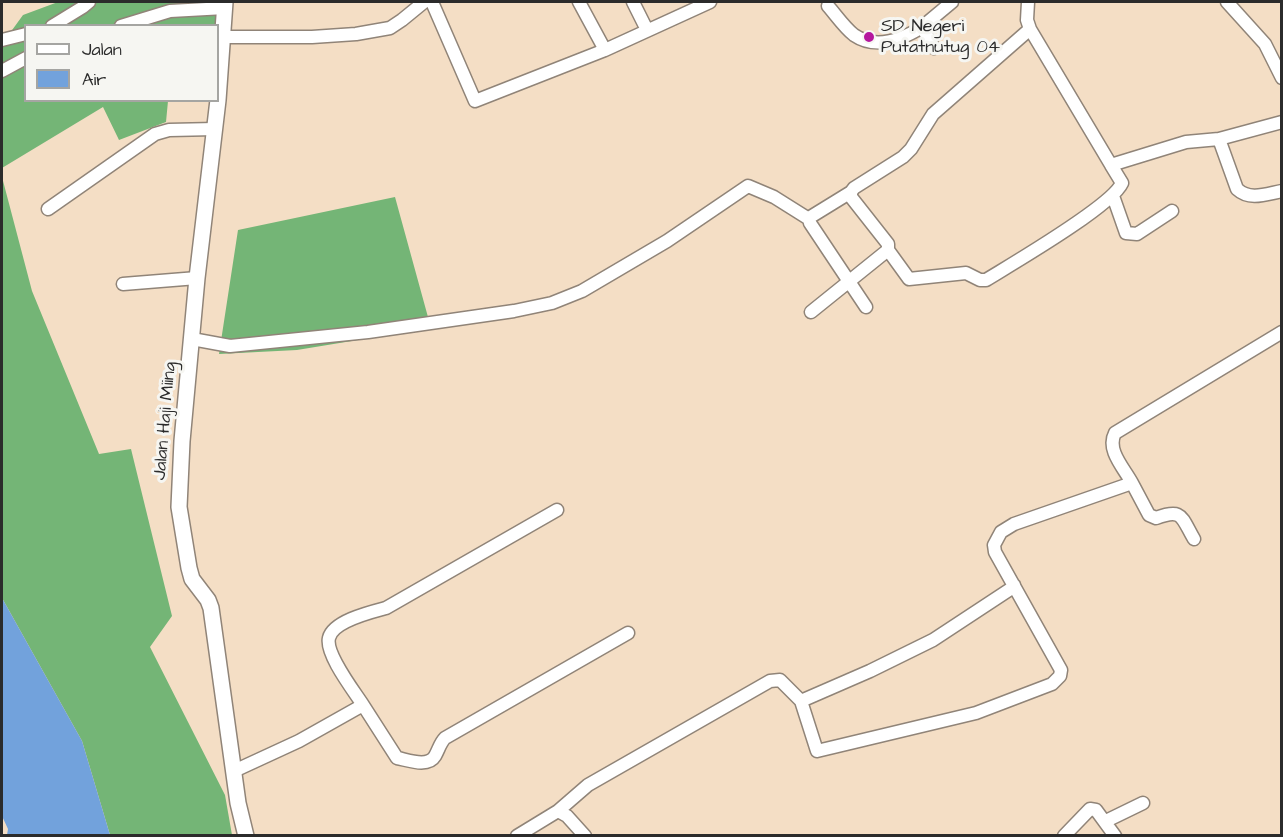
<!DOCTYPE html>
<html>
<head>
<meta charset="utf-8">
<style>
  body { margin:0 }
  #map { position:relative; width:1283px; height:837px; overflow:hidden; background:#f4dec5; font-family:"Architects Daughter",sans-serif }
  canvas { display:block }
  .frame { position:absolute; inset:0; border:3px solid #2b2b2b; pointer-events:none }
  .legend { position:absolute; left:24px; top:24px; width:195px; height:78px; box-sizing:border-box; background:#f6f6f2; border:2px solid #a5a5a2; margin:0; padding:8px 10px; list-style:none; font-size:18px; color:#2b2b2b }
  .legend li { display:flex; align-items:center; gap:12px; height:30px }
  .legend b { width:30px; border:2px solid #a5a5a2 }
</style>
</head>
<body>
<div id="map">
<canvas width="1283" height="837"></canvas>
<div class="frame"></div>
<ul class="legend">
<li><b style="height:8px;background:#fff"></b>Jalan</li>
<li><b style="height:16px;background:#72a2dc"></b>Air</li>
</ul>
</div>
<script>
const c = document.querySelector('canvas').getContext('2d');
c.lineJoin = 'round';
function paint(path, color) {
  c.fillStyle = color;
  c.fill(path, 'evenodd');
}
function trace(path, color, width, dash) {
  c.strokeStyle = color;
  c.lineWidth = width;
  c.lineCap = dash ? 'butt' : 'round';
  c.setLineDash(dash || []);
  c.stroke(path);
}
function write(font, color, halo, rows, align = 'center') {
  c.font = font + ' "Architects Daughter",sans-serif';
  c.lineWidth = 6;
  c.setLineDash([]);
  c.textBaseline = 'middle';
  c.strokeStyle = halo;
  c.fillStyle = color;
  for (const [text, x, y, turn = 0] of rows) {
    c.save();
    c.translate(x, y);
    c.rotate((+turn || 0) * Math.PI / 180);
    c.textAlign = isNaN(turn) ? turn : align;
    if (halo) c.strokeText(text, 0, 0);
    c.fillText(text, 0, 0);
    c.restore();
  }
}
const forest = new Path2D(`
  M 58,2 L 225,2 L 218,26 L 26,26 L 26,100 L 168,101 L 166,122 L 119,140 L 103,107 L 2,168 L 2,44 L 23,15 Z
  M 2,177 L 32,291 L 99,454 L 131,449 L 172,616 L 150,647 L 225,795 L 232,835 L 110,835 L 82,741 L 2,598 Z
  M 395,197 L 431,328 L 297,350 L 219,354 L 238,230 Z`);
const water = new Path2D(`
  M 2,598 L 82,741 L 110,835 L 7,835 L 8,829 L 2,816 Z`);
const minor = new Path2D(`
  M 432,2 L 475,101 L 605,50
  M 579,2 L 605,50 L 710,2
  M 633,2 L 647,30
  M 1028,2 L 1027,20 L 1030,29 L 1111,165 L 1186,142 L 1219,139 L 1237,189 C 1250,201 1266,194 1282,191
  M 1227,2 L 1265,44 L 1282,78
  M 828,6 C 836,15 844,27 854,35 C 876,50 903,39 922,27
  M 52,26 L 83,7 L 89,2
  M 121,26 L 170,11 L 225,8
  M 223,37 L 312,37 L 356,34 L 390,28 L 402,20 L 424,2
  M 2,40 L 26,34
  M 934,48 L 922,27 L 952,2
  M 2,71 L 26,58
  M 1219,139 L 1282,122
  M 851,192 L 812,216 L 809,219 L 810,223 L 866,307
  M 1113,196 L 1126,233 L 1137,234 L 1172,211
  M 48,209 L 155,134 L 169,130 L 215,129
  M 888,250 L 909,279 L 966,273 L 980,280 L 986,280 C 1012,264 1112,206 1122,183 L 1111,165
  M 123,284 L 197,278
  M 811,312 L 888,250 L 888,244 L 851,197 L 851,192 L 854,188 L 903,157 L 911,149 L 933,114 L 1030,29
  M 192,339 L 230,346 L 368,332 L 514,311 L 552,303 L 582,291 L 667,241 L 748,186 L 774,197 L 809,219
  M 1132,483 L 1149,515 L 1156,518 C 1183,508 1181,517 1194,539
  M 801,701 L 870,671 L 933,640 L 1012,588 L 1014,585
  M 363,705 L 397,758 C 408,760 428,768 435,756 C 439,749 440,743 445,738 L 628,633
  M 234,771 L 299,741 L 363,705 C 354,691 325,654 329,638 C 333,621 371,612 386,608 L 557,510
  M 558,811 L 588,785 L 770,681 L 780,680 L 801,701 L 817,751 L 976,713 L 1052,684 L 1060,676 L 1061,670 L 995,552 L 994,545 L 1001,532 L 1014,524 L 1132,483 C 1124,468 1106,450 1115,433 L 1282,332
  M 1106,821 L 1143,803
  M 517,836 L 558,811 L 567,816 L 585,836
  M 1064,836 L 1090,809 L 1096,810 L 1115,836`);
const major = new Path2D(`
  M 225,2 L 218,100 L 197,278 L 182,441 L 179,507 L 189,568 L 192,579 L 208,600 L 211,608 L 238,803 L 246,836`);
const markers = [
  [869,37,6,"#b5179e"]
];
const poiNames = [
  ["SD Negeri",881,27],
  ["Putatnutug 04",881,48]
];
const streetNames = [
  ["Jalan Haji Miing",166,421,-85]
];
paint(forest, '#74b576');
paint(water, '#72a2dc');
trace(minor, '#908478', 15);
trace(major, '#908478', 18);
trace(minor, '#fff', 12);
trace(major, '#fff', 15);
for (const [x, y, r, color] of markers) {
  const dot = new Path2D();
  dot.arc(x, y, r, 0, 2 * Math.PI);
  c.fillStyle = color;
  c.fill(dot);
  trace(dot, '#f6f6f2', 2);
}
write('18px', '#2b2b2b', '#f6f6f2', poiNames, 'left');
write('18px', '#2b2b2b', '#f6f6f2', streetNames);
</script>
</body>
</html>
